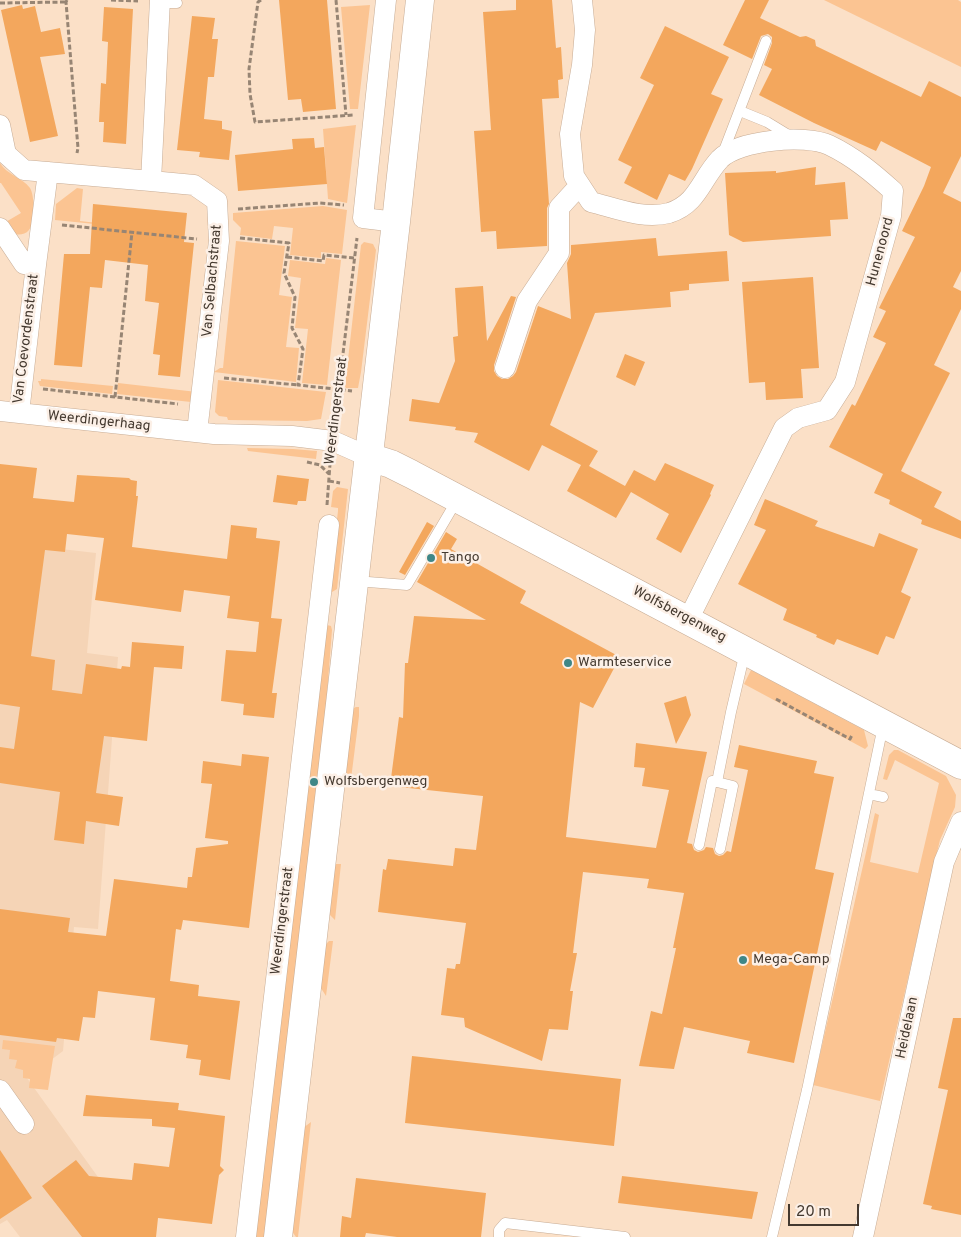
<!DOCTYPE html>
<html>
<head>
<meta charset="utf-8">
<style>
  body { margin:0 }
  #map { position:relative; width:961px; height:1237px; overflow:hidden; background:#fbe0c7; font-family:Overpass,sans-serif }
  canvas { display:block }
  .scale { position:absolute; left:788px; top:1204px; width:71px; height:22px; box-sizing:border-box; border:2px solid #44392f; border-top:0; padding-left:6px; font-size:15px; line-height:18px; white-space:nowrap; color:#44392f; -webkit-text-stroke:4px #fcf0e7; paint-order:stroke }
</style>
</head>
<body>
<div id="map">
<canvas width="961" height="1237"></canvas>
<div class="scale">20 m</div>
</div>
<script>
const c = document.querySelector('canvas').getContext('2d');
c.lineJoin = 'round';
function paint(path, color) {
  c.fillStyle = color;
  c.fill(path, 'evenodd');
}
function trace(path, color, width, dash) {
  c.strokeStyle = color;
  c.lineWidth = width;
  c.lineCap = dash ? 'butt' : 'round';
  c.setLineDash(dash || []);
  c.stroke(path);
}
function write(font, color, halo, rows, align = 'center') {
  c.font = font + ' Overpass,sans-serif';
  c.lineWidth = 5;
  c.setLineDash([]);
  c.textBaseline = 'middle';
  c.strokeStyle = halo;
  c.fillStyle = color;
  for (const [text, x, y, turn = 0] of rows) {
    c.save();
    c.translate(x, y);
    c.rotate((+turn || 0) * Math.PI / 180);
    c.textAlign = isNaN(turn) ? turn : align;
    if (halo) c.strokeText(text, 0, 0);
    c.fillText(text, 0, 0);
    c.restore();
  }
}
const built = new Path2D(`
  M 0,542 L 96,553 L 87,653 L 118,657 L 98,929 L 74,927 L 63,1051 L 27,1078 L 141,1237 L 20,1237 L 7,1220 L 0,1224 Z`);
const green = new Path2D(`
  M 824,0 L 958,0 L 961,2 L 961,67 Z
  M 370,5 L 358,109 L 350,109 L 341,7 Z
  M 356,125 L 347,203 L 328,199 L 323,129 Z
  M 0,163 C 7,175 22,177 30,188 C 35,196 35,223 29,230 C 25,235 19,235 14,234 L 4,223 L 21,213 L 1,183 L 0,183 Z
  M 77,188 L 83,189 L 80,221 L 184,233 L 55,220 L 56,204 Z
  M 323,206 L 347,210 L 342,254 L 321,252 L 321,258 L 290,255 L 293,228 L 274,226 L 272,239 L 240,235 L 241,228 L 233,220 L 233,213 Z
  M 236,241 L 285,246 L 279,295 L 292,297 L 286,347 L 299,348 L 296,382 L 214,372 L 220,368 L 223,368 Z
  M 364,242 L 373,244 L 376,250 L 361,372 L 358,388 L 346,388 L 345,386 L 361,245 Z
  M 326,258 L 341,260 L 327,385 L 302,383 L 308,329 L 295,328 L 301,278 L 288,276 L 290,260 L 325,264 Z
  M 41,379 L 113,386 L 112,394 L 40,386 L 38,381 L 41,381 Z
  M 218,380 L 326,392 L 321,419 L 307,421 L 228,420 L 227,417 L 219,416 L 215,412 Z
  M 118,383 L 197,392 L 191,402 L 117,394 Z
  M 247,448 L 293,449 L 317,451 L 316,459 L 248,451 Z
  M 337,487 L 348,489 L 337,589 L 332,592 L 329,589 L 338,511 L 338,508 L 331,507 L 333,491 Z
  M 327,625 L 331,626 L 332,630 L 326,707 L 266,1237 L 254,1237 Z
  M 751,670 L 864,730 L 868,746 L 865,749 L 744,684 Z
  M 356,707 L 359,707 L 359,716 L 350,787 L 343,786 L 352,709 Z
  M 894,750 L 898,750 L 946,776 L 956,795 L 955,807 L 940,840 L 931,877 L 880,1101 L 813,1085 L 875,813 L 879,815 L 870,862 L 918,873 L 939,783 L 895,760 L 887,780 L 883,779 L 889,755 Z
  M 334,864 L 341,864 L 335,920 L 328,913 Z
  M 329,941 L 333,941 L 326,996 L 319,985 L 324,946 Z
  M 3,1040 L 55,1046 L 48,1090 L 29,1088 L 30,1079 L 23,1078 L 23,1070 L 15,1068 L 17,1060 L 9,1059 L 10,1050 L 2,1049 Z
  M 311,1122 L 298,1237 L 296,1237 L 291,1230 L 303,1128 Z`);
const building = new Path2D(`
  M 279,0 L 327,0 L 336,109 L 303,112 L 301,99 L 288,100 Z
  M 516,0 L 552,0 L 556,48 L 561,47 L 563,79 L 558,80 L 559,98 L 542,99 L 549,204 L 547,208 L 547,246 L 497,249 L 496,231 L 481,232 L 474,131 L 491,130 L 483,12 L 516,10 Z
  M 745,0 L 769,0 L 760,18 L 800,37 L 806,36 L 815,40 L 816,46 L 921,97 L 929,81 L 961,97 L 961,156 L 943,193 L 961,202 L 961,271 L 953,287 L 961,291 L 961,309 L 934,365 L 950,373 L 901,471 L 942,492 L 934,507 L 961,521 L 961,539 L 921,524 L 922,520 L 889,504 L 890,500 L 874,493 L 883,474 L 829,447 L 852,404 L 855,406 L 886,343 L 873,337 L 886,311 L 879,308 L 915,237 L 902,231 L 924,186 L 931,167 L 881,141 L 876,151 L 814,123 L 759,95 L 772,69 L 764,65 L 772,43 L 772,37 L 768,34 L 761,36 L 752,59 L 723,45 Z
  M 22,5 L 23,9 L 35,6 L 41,32 L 60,28 L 65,54 L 40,57 L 58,136 L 30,142 L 1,10 Z
  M 104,7 L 133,9 L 126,144 L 103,142 L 104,122 L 99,122 L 101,83 L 106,84 L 108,42 L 102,41 Z
  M 192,16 L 215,18 L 212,39 L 218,39 L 214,77 L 208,77 L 204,119 L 222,121 L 222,129 L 232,131 L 229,160 L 199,157 L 200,152 L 177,150 Z
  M 665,26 L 729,57 L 711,94 L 723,99 L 692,169 L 685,181 L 669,174 L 657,200 L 624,183 L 632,167 L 618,160 L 654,85 L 640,78 Z
  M 314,138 L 315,148 L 324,147 L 327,184 L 238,191 L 235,155 L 293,149 L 292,139 Z
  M 816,167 L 815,185 L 845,182 L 848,219 L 830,220 L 831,236 L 743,242 L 729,235 L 725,173 L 776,171 L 776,173 Z
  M 93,204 L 187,213 L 184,242 L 194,243 L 180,377 L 158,375 L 160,355 L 153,354 L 159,303 L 145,301 L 148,265 L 105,260 L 102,288 L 90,287 L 82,367 L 54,365 L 64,254 L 90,254 Z
  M 656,238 L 658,256 L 727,251 L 729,281 L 689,284 L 689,290 L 670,292 L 671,307 L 595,313 L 550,425 L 598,451 L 589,466 L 625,486 L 634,470 L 655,481 L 665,463 L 714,485 L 710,494 L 711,495 L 681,553 L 656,539 L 669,514 L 631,492 L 616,518 L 567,491 L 581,465 L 542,445 L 529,471 L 474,442 L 478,433 L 455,430 L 456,427 L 409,421 L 412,399 L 439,403 L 455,361 L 453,337 L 458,336 L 455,288 L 483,286 L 487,341 L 511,296 L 516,297 L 494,365 L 494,371 L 497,376 L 502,379 L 508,379 L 513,376 L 516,372 L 538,306 L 571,319 L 567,263 L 571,254 L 571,245 Z
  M 813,277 L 819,368 L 801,369 L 803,398 L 766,400 L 765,382 L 749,383 L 742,282 Z
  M 625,354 L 645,362 L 635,386 L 616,377 Z
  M 0,464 L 37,468 L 33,498 L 74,502 L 77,475 L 129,478 L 131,480 L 137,481 L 136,496 L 138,496 L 132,547 L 227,559 L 231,525 L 257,528 L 256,538 L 280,541 L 271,618 L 282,619 L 272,693 L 277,693 L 274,718 L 243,715 L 244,704 L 221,701 L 226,650 L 256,652 L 259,622 L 227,618 L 230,596 L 184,590 L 181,612 L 95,600 L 104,538 L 67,534 L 65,552 L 45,550 L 31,656 L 55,660 L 52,690 L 82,694 L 86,664 L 121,669 L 122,666 L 130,667 L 132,642 L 184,646 L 182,669 L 154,667 L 147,741 L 104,736 L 96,793 L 123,797 L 119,826 L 86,821 L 84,844 L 54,840 L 60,792 L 0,783 L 0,747 L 14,749 L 20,707 L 0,704 Z
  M 277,475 L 309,479 L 306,501 L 298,501 L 297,505 L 273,502 Z
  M 765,499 L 818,521 L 815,526 L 874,547 L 879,533 L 918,549 L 901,592 L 911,597 L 894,639 L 886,636 L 878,655 L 837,639 L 834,645 L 816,637 L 817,635 L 783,620 L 787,609 L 738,584 L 766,530 L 754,525 Z
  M 427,522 L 434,526 L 405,575 L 399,572 Z
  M 446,532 L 457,539 L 451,549 L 526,591 L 520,603 L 620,657 L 593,708 L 580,702 L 566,837 L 656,848 L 669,790 L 642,786 L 645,768 L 634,767 L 636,743 L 707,752 L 687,843 L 692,844 L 694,850 L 698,852 L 704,850 L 706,847 L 713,848 L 715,854 L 719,856 L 723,855 L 727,851 L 731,852 L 748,770 L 734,767 L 739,745 L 817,761 L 814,773 L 834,777 L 815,869 L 834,873 L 794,1063 L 747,1053 L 750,1041 L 684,1027 L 674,1069 L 639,1066 L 651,1011 L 662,1014 L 676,948 L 673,948 L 684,893 L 647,888 L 649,879 L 583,872 L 573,953 L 577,953 L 570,991 L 573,991 L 568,1030 L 549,1029 L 542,1061 L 465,1027 L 464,1018 L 441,1015 L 447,968 L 455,969 L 456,964 L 460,964 L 466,923 L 378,912 L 383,869 L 386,870 L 388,859 L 453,866 L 455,848 L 476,850 L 483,796 L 390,786 L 399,717 L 403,718 L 405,663 L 408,663 L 414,616 L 486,620 L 417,582 Z
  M 686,696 L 691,715 L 676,744 L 664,703 Z
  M 242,754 L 269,757 L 249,928 L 183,920 L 181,930 L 176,929 L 170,981 L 199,985 L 198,996 L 240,1001 L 230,1080 L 199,1075 L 201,1060 L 186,1058 L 188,1045 L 150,1040 L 155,998 L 98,991 L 95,1018 L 83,1017 L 79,1041 L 57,1038 L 56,1042 L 0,1035 L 0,909 L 70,918 L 68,932 L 106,936 L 114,879 L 187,888 L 188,877 L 192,877 L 196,848 L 228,844 L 228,841 L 205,838 L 212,784 L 201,783 L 203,761 L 241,766 Z
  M 953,1018 L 961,1018 L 961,1215 L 931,1209 L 932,1206 L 923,1204 L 948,1090 L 938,1088 Z
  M 412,1056 L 621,1079 L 614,1146 L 405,1123 Z
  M 86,1095 L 179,1103 L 178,1110 L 225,1116 L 220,1166 L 224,1170 L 219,1175 L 212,1224 L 158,1218 L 156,1237 L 82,1237 L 42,1186 L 76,1160 L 89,1176 L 132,1180 L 134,1163 L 169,1167 L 175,1128 L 152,1126 L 152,1119 L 83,1116 Z
  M 0,1150 L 32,1198 L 0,1219 Z
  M 622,1176 L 758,1192 L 752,1219 L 618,1203 Z
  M 356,1178 L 486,1193 L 481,1237 L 397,1237 L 366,1233 L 365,1237 L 340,1237 L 342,1216 L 351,1218 Z`);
const path = new Path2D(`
  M 67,0 L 66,2 L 78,148 L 77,153
  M 111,0 L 138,1
  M 261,0 L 258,2 L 249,69 L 250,94 L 255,122 L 353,115
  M 336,0 L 346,115
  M 0,3 L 66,2
  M 238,209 L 320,203 L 344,205
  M 62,225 L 197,239
  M 240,238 L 289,243 L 284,273 L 295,297 L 292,328 L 303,349 L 298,385 L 352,391
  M 287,257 L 323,261 L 324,255 L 354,258
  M 224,378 L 298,385
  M 43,389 L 178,404
  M 115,397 L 132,232
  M 335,420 L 357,238
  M 307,462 L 320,465 L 329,474
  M 329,481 L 340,483
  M 327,505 L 330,464
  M 776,699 L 850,739 L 852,735`);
const lane = new Path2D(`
  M 160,3 L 177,3
  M 740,111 L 767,122 L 790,136
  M 723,153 L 766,41
  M 355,581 L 407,585 L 457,500
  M 869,794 L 883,797
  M 699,845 L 712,781 L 717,782
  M 720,849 L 733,786 L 717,782 L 731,712 L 745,652
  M 499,1237 L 499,1230 L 505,1223 L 625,1237
  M 772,1237 L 807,1090 L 883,726`);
const street = new Path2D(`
  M 160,0 L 151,181 L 194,185 L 217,201 L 219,241 L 197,432
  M 386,0 L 363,218 L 396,222
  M 582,0 L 585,30 L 582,65 L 570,134 L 574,176 L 591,202 C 615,208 644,220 669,213 C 698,204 701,179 720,159 C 739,140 805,134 829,145 C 854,157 873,173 893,191 L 891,216 L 845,382 L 827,410 L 798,418 L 784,428 L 688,620
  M 0,125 L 6,154 L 24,170 L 151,181
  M 0,228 L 24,264 L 36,265 L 19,413
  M 36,265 L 48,172
  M 505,368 L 527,301 L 559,253 L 559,208 L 580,185
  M 0,411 L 214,434 L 292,436 L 333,441 L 369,457
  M 0,1090 L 24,1124
  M 246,1237 L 329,525
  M 863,1237 L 944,862 L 961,822`);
const secondary = new Path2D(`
  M 369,457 L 391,464 L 411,474 L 961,765
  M 278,1237 L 396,222 L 420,0`);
const markers = [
  [431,558,5,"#3f8787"],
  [568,663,5,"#3f8787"],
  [314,782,5,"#3f8787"],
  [743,960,5,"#3f8787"]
];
const streetNames = [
  ["Hunenoord",881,252,-75],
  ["Van Selbachstraat",213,281,-85],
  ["Van Coevordenstraat",27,339,-83],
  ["Weerdingerstraat",337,411,-83],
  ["Weerdingerhaag",99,422,6],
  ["Wolfsbergenweg",679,615,28],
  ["Weerdingerstraat",283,921,-83],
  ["Heidelaan",908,1028,-78]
];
const poiNames = [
  ["Tango",441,558],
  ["Warmteservice",578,663],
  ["Wolfsbergenweg",324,782],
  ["Mega-Camp",753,960]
];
paint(built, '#f5d4b6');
paint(green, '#fbc492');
paint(building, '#f3a75d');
trace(lane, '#c7ac95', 11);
trace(street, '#c7ac95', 21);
trace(secondary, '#c7ac95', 29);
trace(path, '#978574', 3, [5, 2.5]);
trace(lane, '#fff', 10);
trace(street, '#fff', 20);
trace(secondary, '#fff', 28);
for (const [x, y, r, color] of markers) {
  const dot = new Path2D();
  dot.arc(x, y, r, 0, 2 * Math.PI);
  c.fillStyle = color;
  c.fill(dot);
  trace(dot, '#fcf0e7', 2);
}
write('14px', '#44392f', '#fcf0e7', streetNames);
write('14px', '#44392f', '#fcf0e7', poiNames, 'left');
</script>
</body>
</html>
